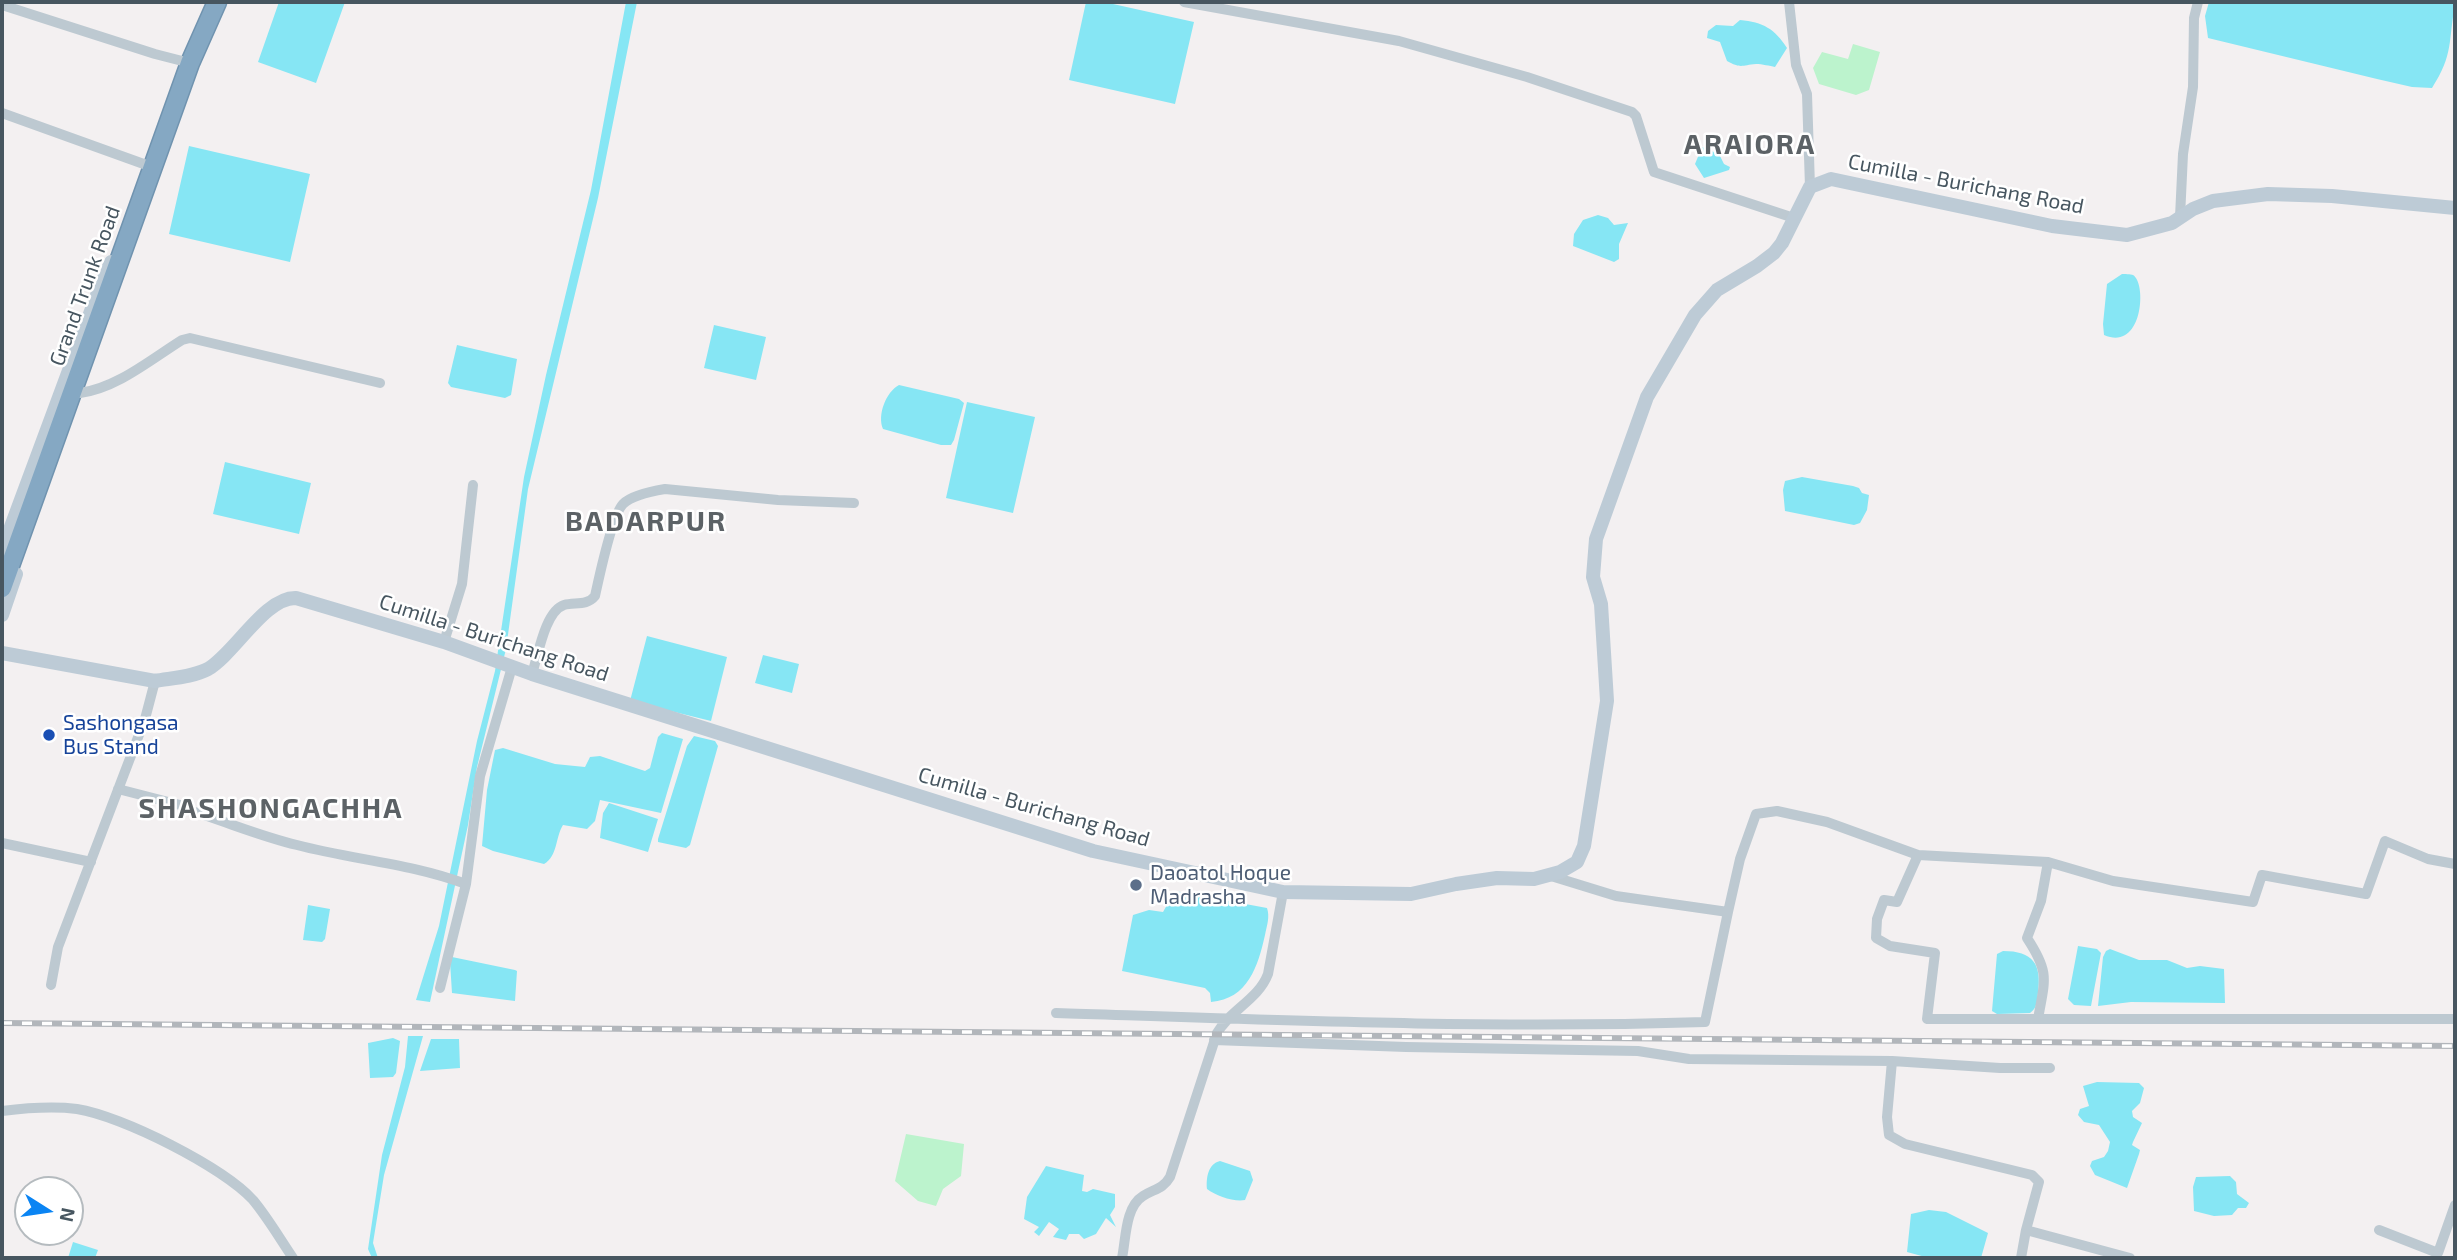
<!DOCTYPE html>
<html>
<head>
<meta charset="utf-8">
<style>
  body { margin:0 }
  #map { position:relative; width:2457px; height:1260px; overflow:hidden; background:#f3f0f1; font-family:"Exo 2",sans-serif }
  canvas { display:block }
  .frame { position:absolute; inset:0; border:4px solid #475660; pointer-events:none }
  .north { position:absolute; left:14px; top:1176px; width:70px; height:70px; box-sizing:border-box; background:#fff; border:2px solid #b5bbbf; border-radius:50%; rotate:102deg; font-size:19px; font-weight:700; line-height:28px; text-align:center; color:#475660 }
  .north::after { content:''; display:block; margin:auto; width:24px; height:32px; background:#0a84f3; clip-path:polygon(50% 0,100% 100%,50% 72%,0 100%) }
</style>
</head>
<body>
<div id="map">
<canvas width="2457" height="1260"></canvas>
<div class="frame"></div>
<div class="north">N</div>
</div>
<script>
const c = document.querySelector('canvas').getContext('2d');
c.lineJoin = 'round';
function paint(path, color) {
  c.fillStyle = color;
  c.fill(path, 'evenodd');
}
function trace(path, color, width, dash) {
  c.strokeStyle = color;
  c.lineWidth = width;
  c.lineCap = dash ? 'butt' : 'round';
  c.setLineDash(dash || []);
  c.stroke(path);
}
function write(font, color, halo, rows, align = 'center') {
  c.font = font + ' "Exo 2",sans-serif';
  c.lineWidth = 5;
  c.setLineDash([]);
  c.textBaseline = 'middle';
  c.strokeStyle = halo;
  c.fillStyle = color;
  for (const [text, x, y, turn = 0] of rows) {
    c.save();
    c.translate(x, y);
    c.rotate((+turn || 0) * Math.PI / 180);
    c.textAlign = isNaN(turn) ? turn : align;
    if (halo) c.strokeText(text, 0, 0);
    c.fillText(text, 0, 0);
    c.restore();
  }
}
const green = new Path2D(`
  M 1853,44 L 1880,52 L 1869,90 L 1856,95 L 1819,84 L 1813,68 L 1822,52 L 1848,59 Z
  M 906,1134 L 964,1144 L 961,1176 L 943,1189 L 936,1206 L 918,1201 L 895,1181 Z`);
const water = new Path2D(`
  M 279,2 L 345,2 L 316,83 L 258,62 Z
  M 626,2 L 637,2 L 598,198 L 528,489 L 506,649 L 477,767 L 468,825 L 430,1002 L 416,1000 L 439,926 L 477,741 L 495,671 L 524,477 L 546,375 L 591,190 Z
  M 1086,2 L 1104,2 L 1194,22 L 1175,104 L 1069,80 Z
  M 2209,2 L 2455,2 L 2455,5 C 2448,41 2454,54 2432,88 L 2412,87 L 2377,79 L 2208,38 L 2205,16 Z
  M 1740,20 C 1763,22 1775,29 1787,48 L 1775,67 C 1770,66 1762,64 1756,64 C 1742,65 1741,69 1727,61 L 1720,42 L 1707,38 L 1708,31 L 1716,25 L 1733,26 Z
  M 189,146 L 310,174 L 290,262 L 169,234 Z
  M 1702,147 L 1719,154 L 1724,164 L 1730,167 L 1729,170 L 1704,178 L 1695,164 Z
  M 1598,215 L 1608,218 L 1614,225 L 1628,223 L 1619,244 L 1619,259 L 1614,262 L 1573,246 L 1574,234 L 1583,220 Z
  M 2122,274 C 2124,274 2131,274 2133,275 C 2147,283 2143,352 2104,335 L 2103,324 L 2107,284 Z
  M 714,325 L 766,337 L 756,380 L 704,368 Z
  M 457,345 L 517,359 L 511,395 L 505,398 L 451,387 L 448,383 Z
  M 899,385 L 959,399 L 964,403 L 954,440 L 951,445 L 941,445 L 883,429 C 877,415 886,392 899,385 Z
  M 967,402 L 1035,417 L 1013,513 L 946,498 Z
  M 225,462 L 311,483 L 299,534 L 213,514 Z
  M 1802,477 L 1853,486 L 1859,488 L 1862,493 L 1869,495 L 1867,510 L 1860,523 L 1854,525 L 1785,511 L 1783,490 L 1785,481 Z
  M 647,636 L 727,657 L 711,721 L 630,701 Z
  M 763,655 L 799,664 L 792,693 L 755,683 Z
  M 662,733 L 683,739 L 661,813 L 600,800 L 595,821 L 587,829 L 563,825 C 555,838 558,856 544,864 L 493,851 L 482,846 L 487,790 L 495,750 L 503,748 L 555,764 L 585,767 L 590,757 L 600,756 L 645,771 L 650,768 L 658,737 Z
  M 694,736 L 715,741 L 718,746 L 690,845 L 686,848 L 658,842 L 658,839 L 687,746 Z
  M 609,803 L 658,819 L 648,852 L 600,838 L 603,813 Z
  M 1175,891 L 1267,908 C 1270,917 1267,925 1265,935 C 1258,966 1248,999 1211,1002 L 1210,993 L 1205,988 L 1122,971 L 1133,915 L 1149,910 L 1163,912 Z
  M 308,905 L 330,909 L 325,939 L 322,942 L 303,940 Z
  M 2078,946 L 2097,949 L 2101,953 L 2091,1006 L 2074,1005 L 2068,999 Z
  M 2110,949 L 2139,960 L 2167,960 L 2187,968 L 2200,966 L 2224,969 L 2225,1003 L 2131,1002 L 2098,1006 L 2103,957 L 2106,951 Z
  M 2003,951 C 2033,951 2042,964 2038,993 C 2037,1002 2037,1008 2030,1013 L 1997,1014 L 1992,1011 L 1997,954 Z
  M 452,957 L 515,970 L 517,971 L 515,1001 L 452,993 L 450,962 Z
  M 408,1036 L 423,1036 L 384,1175 L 373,1243 L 378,1258 L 372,1258 L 368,1249 L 382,1155 L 405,1067 Z
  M 393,1038 L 400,1041 L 396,1073 L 393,1077 L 370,1078 L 368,1043 Z
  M 431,1039 L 459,1039 L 460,1068 L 420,1071 Z
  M 2097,1082 L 2139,1083 L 2144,1088 L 2140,1103 L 2132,1111 L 2133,1117 L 2142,1123 L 2133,1142 L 2132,1145 L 2140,1150 L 2139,1154 L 2127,1188 L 2095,1175 L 2090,1166 L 2092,1161 L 2104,1157 L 2108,1151 L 2110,1142 L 2099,1125 L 2084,1122 L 2078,1115 L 2080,1109 L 2089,1106 L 2083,1086 Z
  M 1220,1161 L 1250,1171 L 1253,1180 L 1245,1200 C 1234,1202 1216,1196 1207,1189 C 1206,1178 1208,1164 1220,1161 Z
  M 1046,1166 L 1084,1175 L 1082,1191 L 1087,1192 L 1093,1189 L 1115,1194 L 1115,1207 L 1110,1215 L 1116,1227 L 1106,1218 L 1096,1234 L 1084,1239 L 1079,1234 L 1069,1234 L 1066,1240 L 1053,1237 L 1059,1229 L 1049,1222 L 1039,1236 L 1034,1232 L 1039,1227 L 1024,1219 L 1027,1197 Z
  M 2230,1176 L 2236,1182 L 2237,1194 L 2249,1203 L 2246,1208 L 2238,1208 L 2232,1215 L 2214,1216 L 2194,1211 L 2193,1187 L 2196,1177 Z
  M 1929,1210 L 1946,1212 L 1988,1233 L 1981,1258 L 1929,1258 L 1907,1252 L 1911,1214 Z
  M 73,1242 L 98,1250 L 95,1258 L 68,1258 Z`);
const street = new Path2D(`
  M 1184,2 L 1399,41 L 1527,77 L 1632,112 L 1636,116 L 1654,172 L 1794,218
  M 1789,2 L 1796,65 L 1807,94 L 1810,187
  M 2,5 L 155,54 L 190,63
  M 2,113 L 152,167
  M 2180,217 L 2183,154 L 2193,87 L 2194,18 L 2198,2
  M 80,393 C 117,388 150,360 182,340 L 190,338 L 380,383
  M 444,642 L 462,584 L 473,485
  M 532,674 C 538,656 545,611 564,605 C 575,602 587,606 595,596 C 599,578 612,515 623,504 C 632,495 653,491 665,489 L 778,500 L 854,503
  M 118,789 L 184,806 L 188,810 C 225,821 259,836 297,845 C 354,860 409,863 466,884
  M 2,843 L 91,862
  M 1918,855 L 1897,902 L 1884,900 L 1877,919 L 1876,938 L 1890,946 L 1935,953 L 1927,1019 L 2038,1019
  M 2048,862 L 2041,901 L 2027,938 C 2050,973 2045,979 2038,1019 L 2455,1019
  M 1551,876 L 1616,896 L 1728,912 L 1740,859 L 1756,814 L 1777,811 L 1827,822 L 1918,855 L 2048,862 L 2113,881 L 2253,902 L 2262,875 L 2366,894 L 2385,841 L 2428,859 L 2455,864
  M 51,985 L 58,947 L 145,719 L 155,681
  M 440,988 L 466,884 L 480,776 L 512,667
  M 1056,1013 C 1272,1020 1489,1029 1705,1022 L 1728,912
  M 1214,1040 L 1406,1047 L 1638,1051 L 1689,1059 L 1892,1061 L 1887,1117 L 1889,1135 L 1905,1144 L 2032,1175 L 2039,1182 L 2026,1230 L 2021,1258
  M 1892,1061 L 2000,1068 L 2050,1068
  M 2,1111 C 26,1108 53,1106 77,1109 C 122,1116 223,1167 253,1200 C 268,1218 280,1239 293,1258
  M 2026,1230 L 2130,1258
  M 2379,1230 L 2438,1253 L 2455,1205
  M 1122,1258 C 1126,1239 1125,1207 1143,1196 C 1154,1189 1163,1189 1170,1177 L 1217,1033 C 1231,1009 1258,1000 1268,974 L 1283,892`);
const secondary = new Path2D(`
  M 2,551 L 100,287 L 111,262
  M 2,615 L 16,574
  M 2,653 L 155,681 C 172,678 193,677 208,669 C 235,653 265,597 296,598 L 444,642 L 532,674 L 1093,851 L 1283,892 L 1411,894 L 1456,884 L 1497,878 L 1534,879 L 1560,872 L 1577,862 L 1584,846 L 1607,701 L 1601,604 L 1593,577 L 1596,539 L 1647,397 L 1695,315 L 1717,290 L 1757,266 L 1774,253 L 1782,243 L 1810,187 L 1831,179 L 2052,226 L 2127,235 L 2172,223 L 2193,209 L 2213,201 L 2268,194 L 2332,196 L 2455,208`);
const highway = new Path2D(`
  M 2,588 L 190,63 L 217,2`);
const rail = new Path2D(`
  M 2,1023 L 2455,1046`);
const markers = [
  [49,735,7,"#1a4fb4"],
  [1136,885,7,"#5c6f8a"]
];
const streetNames = [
  ["Cumilla - Burichang Road",1966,184,11],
  ["Grand Trunk Road",85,286,-70],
  ["Cumilla - Burichang Road",494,638,18],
  ["Cumilla - Burichang Road",1034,807,16]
];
const transitNames = [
  ["Sashongasa",63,723],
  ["Bus Stand",63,747]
];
const serviceNames = [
  ["Daoatol Hoque",1150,873],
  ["Madrasha",1150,897]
];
const districtNames = [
  ["ARAIORA",1750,145],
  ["BADARPUR",646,522],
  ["SHASHONGACHHA",271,809]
];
paint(green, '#bcf3cd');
paint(water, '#86e6f4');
trace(highway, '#7093af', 21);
trace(street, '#bdc9d1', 10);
trace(secondary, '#bdcbd6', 14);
trace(highway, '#85a8c3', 18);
trace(rail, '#b2b6bb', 6);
trace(rail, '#fff', 3.5, [10]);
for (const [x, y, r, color] of markers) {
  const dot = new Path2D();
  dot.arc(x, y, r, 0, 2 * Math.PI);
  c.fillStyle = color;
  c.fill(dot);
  trace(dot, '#fff', 2.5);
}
write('21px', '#475660', '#fff', streetNames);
write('21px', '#164399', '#fff', transitNames, 'left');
write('21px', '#4e5e75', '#fff', serviceNames, 'left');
c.letterSpacing = '2px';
write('bold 28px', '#5c6266', '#fff', districtNames);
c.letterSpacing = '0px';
</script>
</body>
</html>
